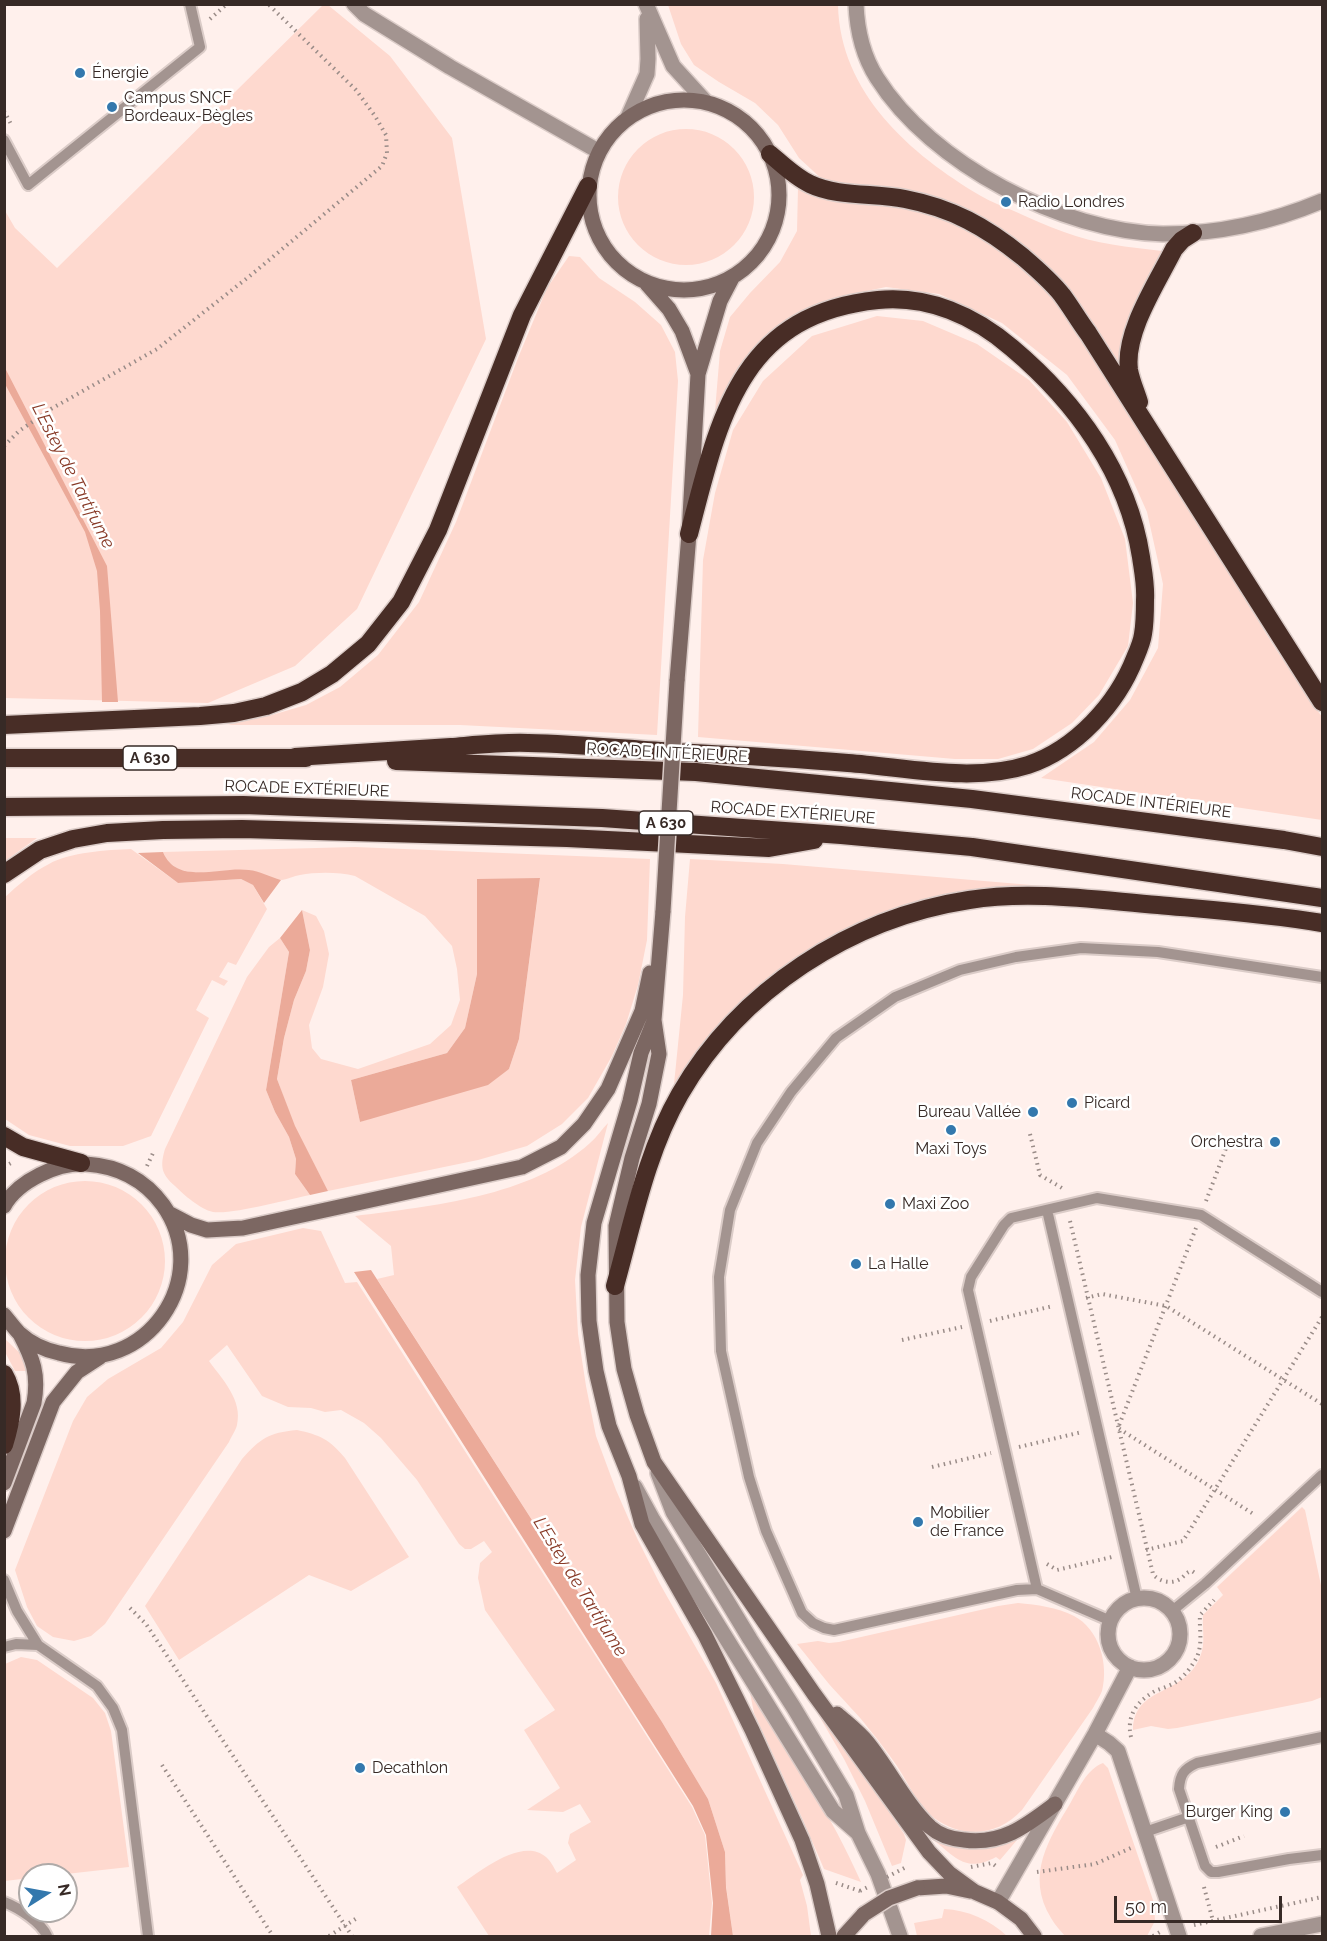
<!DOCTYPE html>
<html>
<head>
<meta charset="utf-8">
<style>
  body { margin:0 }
  #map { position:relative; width:1327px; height:1941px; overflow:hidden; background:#fff0ec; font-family:Raleway,sans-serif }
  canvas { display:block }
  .frame { position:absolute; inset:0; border:6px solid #372a26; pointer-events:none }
  .north { position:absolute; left:18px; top:1863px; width:60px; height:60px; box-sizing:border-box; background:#fff; border:2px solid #afaaa8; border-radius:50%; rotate:79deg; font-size:16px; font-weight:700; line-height:24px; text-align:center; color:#372a26 }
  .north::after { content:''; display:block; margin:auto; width:21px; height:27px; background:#3378ad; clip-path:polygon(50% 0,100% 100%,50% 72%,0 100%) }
  .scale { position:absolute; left:1114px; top:1896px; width:168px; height:27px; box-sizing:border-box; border:3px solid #372a26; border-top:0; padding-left:8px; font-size:18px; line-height:21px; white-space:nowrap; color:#372a26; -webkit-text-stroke:4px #fff; paint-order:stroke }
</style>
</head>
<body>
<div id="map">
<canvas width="1327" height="1941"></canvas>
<div class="frame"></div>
<div class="north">N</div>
<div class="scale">50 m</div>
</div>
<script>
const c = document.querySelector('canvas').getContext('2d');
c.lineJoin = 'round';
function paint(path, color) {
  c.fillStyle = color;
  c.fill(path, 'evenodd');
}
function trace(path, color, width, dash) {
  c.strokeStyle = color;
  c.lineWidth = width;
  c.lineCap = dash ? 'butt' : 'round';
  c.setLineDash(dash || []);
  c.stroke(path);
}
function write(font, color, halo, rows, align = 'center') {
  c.font = font + ' Raleway,sans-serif';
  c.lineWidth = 5;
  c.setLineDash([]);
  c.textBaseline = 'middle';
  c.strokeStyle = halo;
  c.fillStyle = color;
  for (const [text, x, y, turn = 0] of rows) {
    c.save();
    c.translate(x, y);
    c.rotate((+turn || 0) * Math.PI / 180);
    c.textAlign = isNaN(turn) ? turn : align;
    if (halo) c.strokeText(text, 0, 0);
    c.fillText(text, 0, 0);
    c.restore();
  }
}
const green = new Path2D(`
  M 323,5 L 328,5 L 390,56 L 452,138 L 486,339 L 357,609 L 295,666 L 208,703 L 5,698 L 4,209 L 15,228 L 57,268 Z
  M 668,5 L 838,5 C 840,93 910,154 981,196 C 991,202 1003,206 1014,211 C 1030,218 1047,226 1064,232 C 1095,244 1129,247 1162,251 L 1137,309 L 1119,364 L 1084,310 L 1053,273 L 1010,236 L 963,210 L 908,192 L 824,181 L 799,158 L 778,125 L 755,103 L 719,82 L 694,65 L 681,44 Z
  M618 197a68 68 0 1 1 136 0a68 68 0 1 1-136 0Z
  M 798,188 L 894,205 L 947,218 L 1002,249 L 1047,290 L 1106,374 L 1275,648 L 1322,717 L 1322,820 L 1041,778 L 1094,742 L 1130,700 L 1158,648 L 1163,584 L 1147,512 L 1115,440 L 1067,375 L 1002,323 L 939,294 L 886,287 L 833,298 L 787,319 L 754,350 L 714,423 L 720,351 L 730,317 L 750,293 L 780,262 L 797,231 Z
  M 569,256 L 580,257 L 599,278 L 635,302 L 661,325 L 675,352 L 678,381 L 657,735 L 460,725 L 227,725 L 272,715 L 306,705 L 340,687 L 378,655 L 419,602 L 456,522 L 518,358 L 547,288 Z
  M 877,316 L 923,321 L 977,344 L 1029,380 L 1067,422 L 1101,478 L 1125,539 L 1133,603 L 1128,646 L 1099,695 L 1072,723 L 1033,749 L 998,759 L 955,759 L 698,737 L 703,560 L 715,493 L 733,430 L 763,381 L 812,336 Z
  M 5,838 L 37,838 L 5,861 Z
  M 355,847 L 650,859 L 647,940 L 638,985 L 626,1024 L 612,1056 L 588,1098 L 562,1124 L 527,1146 L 478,1160 L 328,1191 L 294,1126 L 277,1079 L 284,1038 L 294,1000 L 306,971 L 310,950 L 302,910 L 316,916 L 324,931 L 329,954 L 323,987 L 309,1025 L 312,1048 L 321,1059 L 358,1069 L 430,1044 L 451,1025 L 460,1000 L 457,969 L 452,946 L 425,916 L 355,876 C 339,872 316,872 300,875 C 294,876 288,879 282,880 C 270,880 258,870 246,870 C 218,869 176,884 163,852 ZM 477,879 L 540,879 L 519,1039 L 509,1069 L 360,1122 L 351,1080 L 447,1053 L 465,1028 L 477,974 Z
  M 131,849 L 178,883 L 241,879 L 253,885 L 267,909 L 236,965 L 228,962 L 219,977 L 228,981 L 224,986 L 212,980 L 196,1010 L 209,1018 L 151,1136 L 123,1146 L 70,1146 L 29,1135 L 5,1119 L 4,898 C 18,885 33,872 49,864 C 70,852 107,850 131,849 Z
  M 690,859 L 783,864 L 1055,887 L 974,893 L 803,956 L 673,1094 L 683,995 L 685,917 Z
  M 280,938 L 289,952 L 266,1090 L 275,1112 L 289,1137 L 296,1159 L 295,1174 L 310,1195 C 290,1199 231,1215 213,1212 C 200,1209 184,1195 175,1186 C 161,1174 160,1166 165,1149 L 247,977 L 269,947 Z
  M 608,1123 L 581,1227 L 575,1280 L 578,1334 L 586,1386 L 596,1436 L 616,1490 L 637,1538 L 660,1584 L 716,1683 L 803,1875 L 800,1880 L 807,1906 L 811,1936 L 733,1936 L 726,1886 L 725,1852 L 708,1799 L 662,1722 L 377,1279 L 394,1275 L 391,1246 L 355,1216 C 431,1206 531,1197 590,1143 C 597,1137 602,1129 608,1123 Z
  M5 1261a80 80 0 1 1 160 0a80 80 0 1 1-160 0Z
  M 303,1228 L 321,1231 L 345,1283 L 357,1282 L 692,1807 L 705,1835 L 712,1903 L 709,1936 L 489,1936 L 457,1887 C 477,1874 521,1836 546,1857 C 551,1861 554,1868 557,1873 L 576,1860 L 568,1843 L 570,1834 L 591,1822 L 580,1804 L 563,1812 L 527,1810 L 560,1788 L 524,1730 L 555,1710 L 485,1610 L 478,1578 L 480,1563 L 492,1552 L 484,1541 L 471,1549 L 465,1549 L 459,1544 L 417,1480 L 381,1438 L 364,1423 L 341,1410 L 325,1412 L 311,1408 L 288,1407 L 262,1396 L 227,1345 L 209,1361 C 222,1379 243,1400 237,1425 C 236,1430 231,1437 229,1442 L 105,1624 L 91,1636 L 74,1641 L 53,1637 L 37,1626 L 27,1607 L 15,1570 L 73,1421 L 87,1397 L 108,1379 L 161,1348 L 183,1322 L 212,1265 L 236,1244 Z
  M 4,1338 L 22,1355 L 27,1371 L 15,1371 L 5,1352 Z
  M 297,1430 C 320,1435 329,1439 345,1458 L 409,1557 L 351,1591 L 309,1575 L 179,1660 L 145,1606 L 242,1459 C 261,1438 268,1433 297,1430 Z
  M 1302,1507 L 1305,1510 L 1322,1590 L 1322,1697 L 1312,1701 L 1177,1728 L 1168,1729 L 1151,1726 L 1133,1730 C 1134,1685 1184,1697 1200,1657 C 1206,1643 1202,1630 1203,1615 L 1223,1595 L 1217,1587 Z
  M 1018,1603 C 1037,1605 1057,1607 1074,1616 C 1099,1629 1109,1664 1102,1691 C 1100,1696 1096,1702 1093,1708 L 1022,1810 C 998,1836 963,1839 934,1818 C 918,1806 908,1783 897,1766 C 888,1753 879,1741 869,1729 C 857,1713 842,1699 829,1684 C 818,1671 808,1657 797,1644 L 818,1641 L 829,1643 L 839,1642 L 998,1606 Z
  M 21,1657 L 37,1660 L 93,1698 L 105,1713 L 111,1731 L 129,1867 L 57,1875 L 30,1875 L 30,1878 L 5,1881 L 5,1664 Z
  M 750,1693 C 791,1753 832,1816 861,1882 L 824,1869 L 803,1820 L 754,1713 Z
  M 815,1709 L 818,1710 L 865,1775 L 904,1834 L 906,1840 L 901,1863 L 892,1866 L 865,1801 L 844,1759 Z
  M 1103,1763 L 1108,1768 L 1154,1903 L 1155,1921 L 1147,1936 L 1065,1936 C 1060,1930 1055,1925 1051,1918 C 1025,1875 1049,1839 1071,1802 C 1079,1788 1087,1769 1103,1763 Z
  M 933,1835 L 1016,1837 L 1017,1840 L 1000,1860 L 996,1857 C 965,1874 955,1856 932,1839 Z
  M 944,1909 C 968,1910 990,1920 1007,1936 L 917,1936 L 914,1923 L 942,1918 Z`);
const water = new Path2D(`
  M 4,366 L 107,566 L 118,702 L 102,702 L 100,611 L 97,571 L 85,532 L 5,384 Z
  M 163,852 C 177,886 220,866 249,870 C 259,871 270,877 281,880 L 264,903 L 253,885 L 241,879 L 178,883 L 138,853 Z
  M 540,878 L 519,1039 L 509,1069 L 488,1085 L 360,1122 L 351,1080 L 447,1053 L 465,1028 L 477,974 L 477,879 Z
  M 302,910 L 310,950 L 306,971 L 294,1000 L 284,1038 L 277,1079 L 295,1126 L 328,1191 L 310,1195 L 295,1174 L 296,1159 L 289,1137 L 275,1112 L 266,1090 L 289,952 L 280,938 Z
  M 371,1270 L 662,1722 L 708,1799 L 725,1852 L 726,1887 L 733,1936 L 711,1936 L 713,1903 L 706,1835 L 693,1806 L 354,1272 Z`);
const path = new Path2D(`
  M 210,19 L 227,4
  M 4,111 L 12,126
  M 4,446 L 19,431 L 51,409 L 157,349 L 251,275 L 382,166 L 387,153 L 386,135 L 375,116 L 356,90 L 268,4
  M 1030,1134 L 1040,1175 L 1062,1188 L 1062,1190
  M 147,1166 L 153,1153
  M 4,1167 L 13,1162
  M 1206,1201 L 1228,1143
  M 1070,1221 L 1153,1574 C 1158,1581 1171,1585 1180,1579 C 1185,1576 1186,1572 1192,1571 L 1195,1573
  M 1196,1228 L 1118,1428 L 1255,1515
  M 1086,1298 L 1102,1294 L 1166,1306 L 1322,1404
  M 990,1321 L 1053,1306
  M 902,1340 L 962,1327
  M 1019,1447 L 1082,1432
  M 932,1467 L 991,1453
  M 1146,1550 L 1183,1541 L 1322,1317
  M 1047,1564 L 1057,1570 L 1112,1557
  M 130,1608 L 146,1624 L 352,1936
  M 1131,1737 C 1126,1716 1137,1701 1155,1691 C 1162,1688 1170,1686 1176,1682 C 1185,1676 1192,1666 1197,1657 C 1203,1642 1199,1630 1200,1615 L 1214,1600
  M 162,1765 L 273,1936
  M 1216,1847 L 1244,1836
  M 971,1867 L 992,1863 L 997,1867
  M 1037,1872 L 1095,1864 L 1131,1848
  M 836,1883 L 860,1891
  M 1204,1887 L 1213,1921
  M 1194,1925 L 1322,1897
  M 329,1936 L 357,1918
  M 1153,1936 L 1160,1932`);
const service = new Path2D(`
  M 4,140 L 28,185 L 200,47 L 190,4
  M 1047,1210 L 1137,1599
  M 4,1580 L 17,1611 L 38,1645 L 97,1686 L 113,1708 L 122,1730 L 148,1936
  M 1037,1589 L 1017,1590 L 834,1630 L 824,1628 L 813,1623 L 802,1613 L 766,1531 L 749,1477 L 721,1351 L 719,1277 L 730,1210 L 757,1143 L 791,1092 L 836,1038 L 895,997 L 960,970 L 1016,957 L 1081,948 L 1158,952 L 1322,977
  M 1172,1611 L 1205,1584 L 1322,1475
  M 1111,1621 L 1037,1589 L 968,1290 L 971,1277 L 1004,1225 L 1011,1218 L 1097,1198 L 1201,1215 L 1322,1292
  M 4,1647 L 16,1644 L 38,1645
  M 1322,1737 L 1197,1763 C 1184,1769 1180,1774 1179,1789 L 1205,1866 L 1211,1872 L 1218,1872 L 1289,1859 L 1322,1855
  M 1145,1832 L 1189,1817
  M 4,1902 C 19,1908 41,1922 47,1936`);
const minor = new Path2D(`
  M 354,4 L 364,14 L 450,67 L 598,151
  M1108 1634a36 36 0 1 1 72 0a36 36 0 1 1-72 0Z
  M 1095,1734 L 1109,1743 L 1118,1751 L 1179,1936
  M 998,1902 L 1095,1734 L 1130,1667`);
const tertiary = new Path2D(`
  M 646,4 L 673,66 L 705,101
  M 856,4 C 857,30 863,56 877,78 C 931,164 1063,232 1163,234 C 1219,234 1272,222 1322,201
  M 628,117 L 647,74 L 648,59 L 647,19
  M 658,1473 L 673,1512 L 750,1639 L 794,1708 L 846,1795 L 858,1833 L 878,1874 L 900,1936
  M 635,1487 L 653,1520 L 833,1811 L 858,1833
  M 1261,1936 L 1322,1924`);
const secondary = new Path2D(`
  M589 195a95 95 0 1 1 190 0a95 95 0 1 1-190 0Z
  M 647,284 L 669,309 L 682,331 L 698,374
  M 677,681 L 689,534 L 698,374 L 720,301 L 732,278
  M 663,911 L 654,1020 L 659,1054 L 649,1104 L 632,1158 L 616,1226 L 617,1322 L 624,1369 L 637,1415 L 654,1462 L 814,1694 L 929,1852 L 949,1873 L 975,1892 L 998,1902 L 1021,1919 L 1034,1936
  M 654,1021 L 641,1053 L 630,1101 L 594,1223 L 588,1275 L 589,1321 L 596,1371 L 609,1426 L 629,1476 L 642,1524 L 705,1635 L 752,1730 L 802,1840 L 817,1884 L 829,1936
  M 4,1206 C 18,1181 58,1162 86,1164 C 117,1166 144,1179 163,1205 C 215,1278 145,1377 59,1353 C 45,1350 30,1343 19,1333 C 14,1328 9,1321 4,1315
  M 170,1214 L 191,1225 L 207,1230 L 243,1228 L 522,1167 L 561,1147 L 584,1124 L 608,1089 L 642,1011 L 650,973
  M 4,1483 L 34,1403 C 39,1374 33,1359 20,1334
  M 4,1531 L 53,1402 L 77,1372 L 100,1357
  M 837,1714 C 847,1723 859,1732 867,1742 C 889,1769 905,1803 930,1827 C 939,1835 952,1839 964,1840 C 1002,1845 1026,1826 1055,1804
  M 917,1888 L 946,1886 L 970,1891
  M 844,1936 L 864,1914`);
const motorway = new Path2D(`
  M 770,154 C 783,165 795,177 810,184 C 837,197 876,193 905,199 C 952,208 986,227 1023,257 C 1037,269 1051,281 1062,295 C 1071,307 1079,321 1088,333 L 1322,702
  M 1139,402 C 1136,392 1131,381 1129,370 C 1124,332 1157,283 1174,249 L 1182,240 L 1193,233
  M 4,725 L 200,716 L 234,713 L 266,706 L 302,692 L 332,674 L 368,644 L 401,602 L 438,530 L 522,315 L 588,186
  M 295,757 C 347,754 399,750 451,747 C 476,745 503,742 528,743 C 577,744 626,749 675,752 C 733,755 790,758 848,763 C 905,767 972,783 1028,765 C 1076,749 1117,704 1135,658 C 1138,651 1142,642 1143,634 C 1145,623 1145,611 1145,600 C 1146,585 1143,571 1141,557 C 1128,473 1076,402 1012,348 C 975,316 928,295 878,300 C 739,314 719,419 689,534
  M 4,758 L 306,758
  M 396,761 L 696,772 L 972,799 L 1284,840 L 1322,847
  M 4,807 L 243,805 L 602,818 L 841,835 L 972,847 L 1322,898
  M 4,874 L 40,850 L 73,839 L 107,833 L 163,830 L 242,829 L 567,838 L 769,848 L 814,840
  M 4,1136 L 23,1147 L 81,1163
  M 615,1286 C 633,1222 646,1153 680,1094 C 740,990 851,918 969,900 C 1031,890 1096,900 1158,905 C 1213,910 1268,914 1322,923
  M 4,1374 C 17,1396 11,1422 4,1445`);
const pathBridge = new Path2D(`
  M 887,1877 L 908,1866
  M 860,1891 L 870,1886`);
const secondaryBridge = new Path2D(`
  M 663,911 L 677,681
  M 864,1914 L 889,1898 L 917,1888`);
const markers = [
  [80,73,6,"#3378ad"],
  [112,107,6,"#3378ad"],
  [1006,202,6,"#3378ad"],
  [1072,1103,6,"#3378ad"],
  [1033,1112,6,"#3378ad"],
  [951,1130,6,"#3378ad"],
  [1275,1142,6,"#3378ad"],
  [890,1204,6,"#3378ad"],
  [856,1264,6,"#3378ad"],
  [918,1522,6,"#3378ad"],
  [360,1768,6,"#3378ad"],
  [1285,1812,6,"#3378ad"]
];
const shields = [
  [150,758,54],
  [666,823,54]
];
const shieldNames = [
  ["A 630",150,758],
  ["A 630",666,823]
];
const poiNames = [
  ["Énergie",92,73],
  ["Campus SNCF",124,98],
  ["Bordeaux-Bègles",124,116],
  ["Radio Londres",1018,202],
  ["Picard",1084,1103],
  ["Bureau Vallée",1021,1112,"right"],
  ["Orchestra",1263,1142,"right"],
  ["Maxi Toys",951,1149,"center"],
  ["Maxi Zoo",902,1204],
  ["La Halle",868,1264],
  ["Mobilier",930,1513],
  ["de France",930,1531],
  ["Decathlon",372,1768],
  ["Burger King",1273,1812,"right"]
];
const streetNames = [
  ["ROCADE INTÉRIEURE",667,753,3],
  ["ROCADE EXTÉRIEURE",307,789,2],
  ["ROCADE INTÉRIEURE",1151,803,7],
  ["ROCADE EXTÉRIEURE",793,813,4]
];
const waterNames = [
  ["L'Estey de Tartifume",73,476,63],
  ["L'Estey de Tartifume",580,1587,58]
];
paint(green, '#fed9cf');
paint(water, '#ebaa99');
trace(service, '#dbccc8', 14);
trace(minor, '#dbccc8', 18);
trace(tertiary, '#dbccc8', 18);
trace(secondary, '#dbccc8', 18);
trace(motorway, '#dbccc8', 21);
trace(path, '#9a8c88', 4, [1.5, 4.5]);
trace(service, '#a39490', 10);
trace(minor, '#a39490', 15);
trace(tertiary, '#a39490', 15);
trace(secondary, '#7c6762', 15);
trace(motorway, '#482d26', 18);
trace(secondaryBridge, '#dbccc8', 18, []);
trace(pathBridge, '#9a8c88', 4, [1.5, 4.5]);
trace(secondaryBridge, '#7c6762', 15);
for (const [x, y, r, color] of markers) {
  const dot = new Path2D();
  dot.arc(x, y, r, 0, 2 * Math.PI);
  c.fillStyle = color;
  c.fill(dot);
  trace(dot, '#fff', 2);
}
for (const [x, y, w] of shields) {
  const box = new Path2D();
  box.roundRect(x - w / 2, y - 12, w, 24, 4.5);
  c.fillStyle = '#fff';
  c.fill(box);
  trace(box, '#372a26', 1.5);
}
write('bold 15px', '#372a26', null, shieldNames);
write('16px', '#372a26', '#fff', poiNames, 'left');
write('16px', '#372a26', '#fff', streetNames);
write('italic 18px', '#883a27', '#fff', waterNames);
</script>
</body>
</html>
